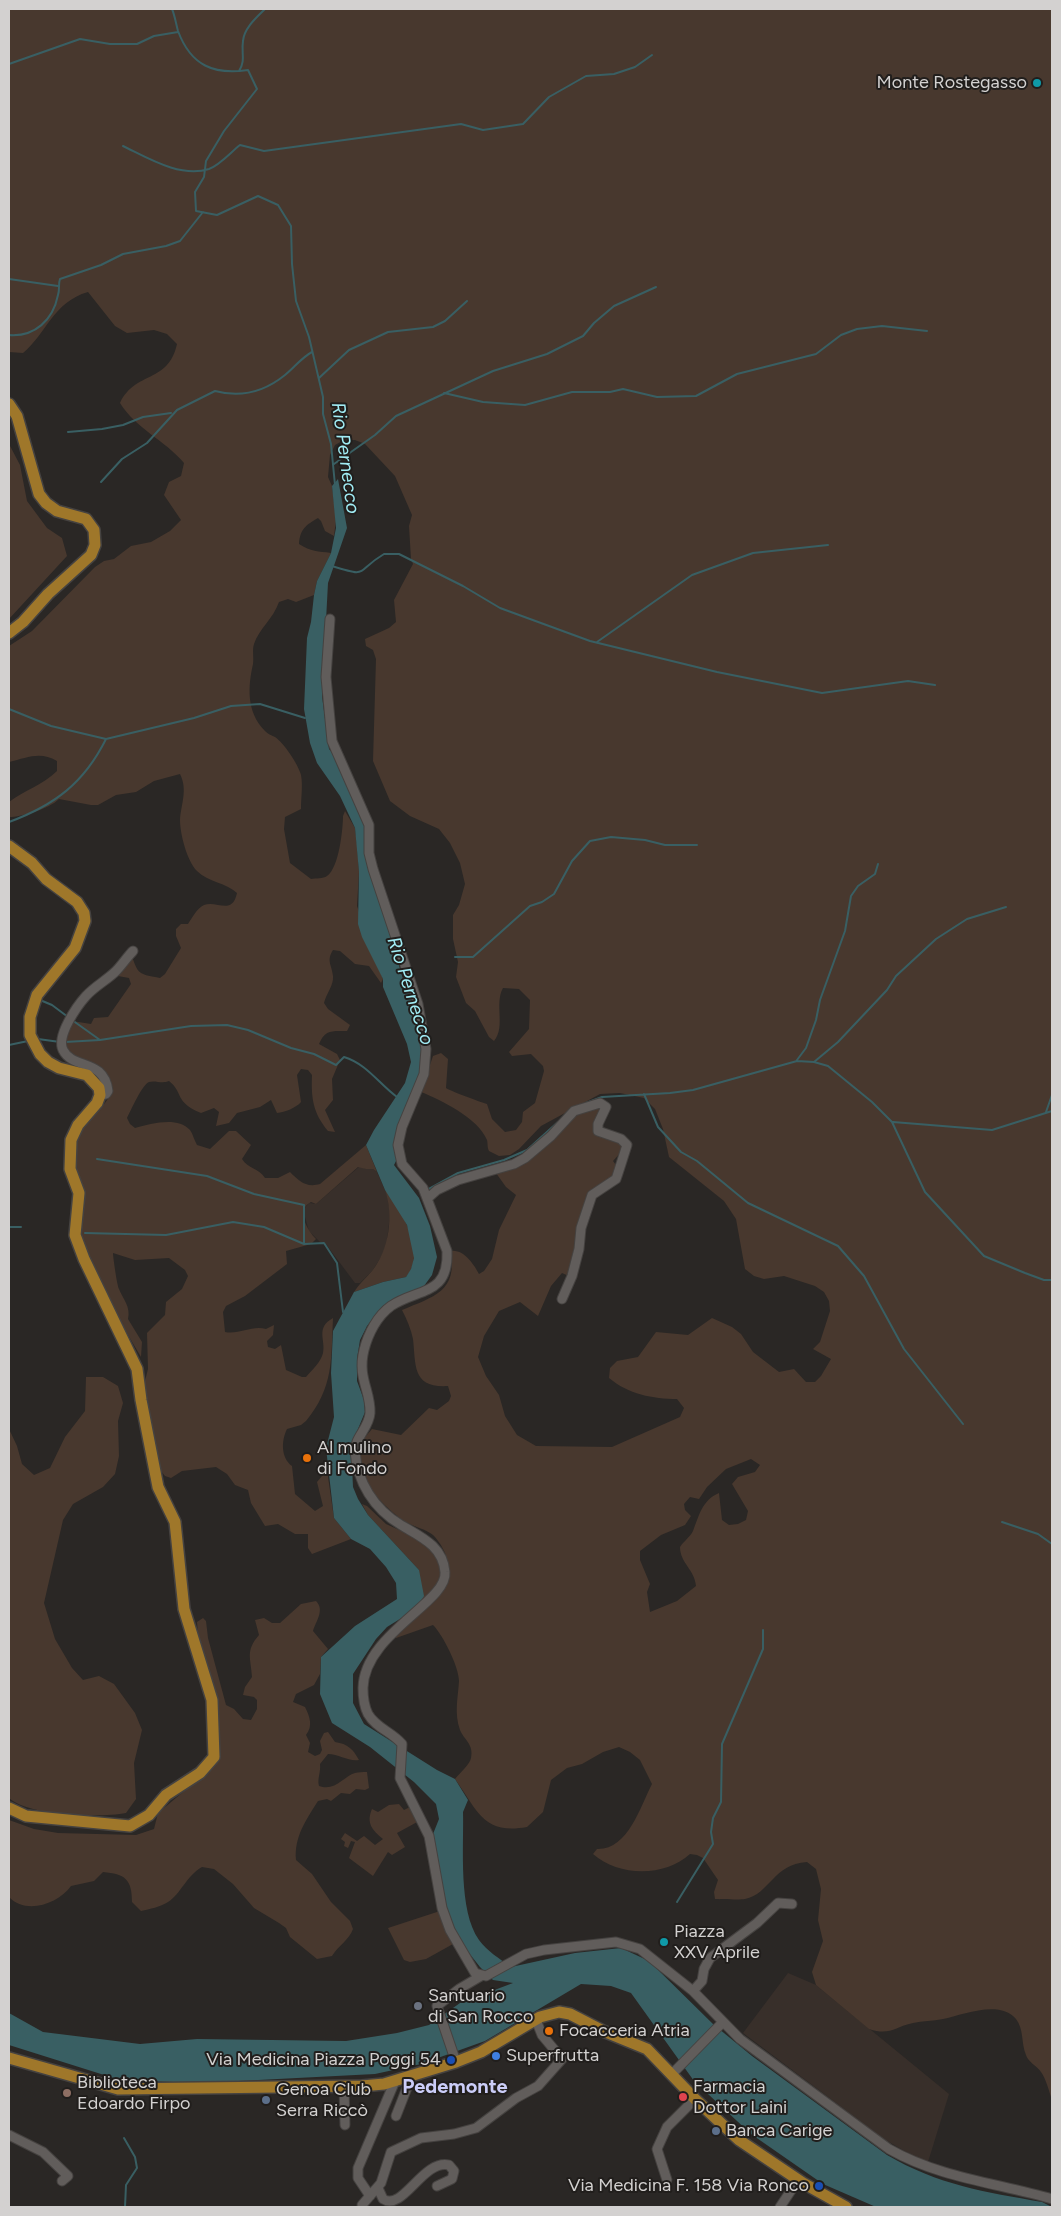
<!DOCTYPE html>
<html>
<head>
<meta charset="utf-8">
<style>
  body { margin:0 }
  #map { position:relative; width:1061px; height:2216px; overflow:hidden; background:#2a2725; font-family:Figtree,sans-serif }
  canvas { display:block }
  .frame { position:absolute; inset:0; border:10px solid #d3d1d0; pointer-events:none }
</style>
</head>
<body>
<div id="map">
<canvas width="1061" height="2216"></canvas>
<div class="frame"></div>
</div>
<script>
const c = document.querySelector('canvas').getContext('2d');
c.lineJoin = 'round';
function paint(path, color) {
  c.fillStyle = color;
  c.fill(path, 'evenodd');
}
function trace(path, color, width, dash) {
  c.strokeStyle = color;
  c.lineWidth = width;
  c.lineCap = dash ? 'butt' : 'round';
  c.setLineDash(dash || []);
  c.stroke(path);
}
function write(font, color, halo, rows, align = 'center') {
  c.font = font + ' Figtree,sans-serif';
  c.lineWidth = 4;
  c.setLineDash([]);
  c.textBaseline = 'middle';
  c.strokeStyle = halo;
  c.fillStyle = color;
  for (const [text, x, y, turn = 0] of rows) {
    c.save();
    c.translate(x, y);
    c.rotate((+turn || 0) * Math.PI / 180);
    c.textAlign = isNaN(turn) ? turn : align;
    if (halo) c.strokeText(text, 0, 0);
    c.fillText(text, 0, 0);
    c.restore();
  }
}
const built = new Path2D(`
  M 360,1166 L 366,1169 L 373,1169 L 377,1172 L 388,1197 L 390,1215 L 386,1249 L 373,1270 L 360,1283 L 355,1283 L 325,1243 L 320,1242 L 309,1231 L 303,1210 L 309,1203 L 316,1204 Z
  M 788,1973 L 816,1985 L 949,2094 L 928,2162 L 913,2156 L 884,2139 L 743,2033 Z`);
const green = new Path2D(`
  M 9,9 L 1052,9 L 1052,2100 C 1049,2091 1046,2079 1041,2072 C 1037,2066 1028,2062 1026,2055 C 1021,2043 1024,2029 1016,2019 C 1000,1999 962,2015 943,2019 C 933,2021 922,2021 913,2023 C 894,2027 890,2036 869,2029 L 816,1985 L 812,1972 L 823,1941 L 818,1920 L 821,1889 L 816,1869 L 807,1862 C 773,1864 770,1894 745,1899 C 741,1900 720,1899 715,1899 L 714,1892 L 718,1880 L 703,1858 L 697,1855 L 690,1854 C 665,1877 619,1877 593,1854 L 597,1849 C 628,1850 640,1807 652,1784 L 640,1760 L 630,1752 L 619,1747 L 603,1752 L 582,1764 L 567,1768 L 551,1780 L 543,1812 L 527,1827 C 482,1835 477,1809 455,1779 C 460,1773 470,1764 471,1758 C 474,1744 464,1740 460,1730 C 454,1713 458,1698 459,1681 C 459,1667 443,1635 433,1625 L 396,1638 L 395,1633 L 446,1584 C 454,1569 445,1547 433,1535 C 426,1529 414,1527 406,1522 C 395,1516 373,1495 367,1484 C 361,1473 360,1456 360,1443 L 372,1429 L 401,1435 L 429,1408 L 437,1410 L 449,1401 L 451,1396 L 448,1386 C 412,1388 416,1366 413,1339 C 411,1329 407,1320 402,1310 C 433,1297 459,1291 450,1251 C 463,1248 474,1264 479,1274 L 484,1271 L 492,1259 L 499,1230 L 516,1195 L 506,1187 L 496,1173 L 509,1169 C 527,1153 580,1097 604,1107 L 596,1126 L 624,1146 L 622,1151 L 613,1161 L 618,1168 L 616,1175 L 594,1189 L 571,1277 L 562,1273 L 551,1286 L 538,1316 L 520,1302 L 499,1311 L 484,1336 L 478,1357 L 486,1376 L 499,1395 L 505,1416 L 517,1435 L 536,1446 L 612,1447 L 680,1417 L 684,1408 L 677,1399 C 653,1399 628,1394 609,1378 L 610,1368 L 617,1361 L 638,1357 L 656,1332 L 688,1335 L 712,1318 L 732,1327 L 741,1334 L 753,1352 L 779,1372 L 794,1369 L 806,1382 L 815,1382 L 821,1376 L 831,1359 L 813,1349 L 820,1342 L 830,1311 L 829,1301 L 824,1292 L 815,1286 L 784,1276 L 764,1279 L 754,1276 L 745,1269 L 736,1219 L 724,1201 L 669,1157 L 663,1129 L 655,1109 L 644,1098 L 620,1093 L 600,1094 L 541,1126 L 519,1149 L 510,1155 L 499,1156 L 489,1151 C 487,1147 488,1144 487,1140 C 478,1118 441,1100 421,1092 L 433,1056 L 441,1053 L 448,1059 L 446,1088 C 448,1090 480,1102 487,1104 L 492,1119 L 505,1132 L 516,1130 L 522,1122 L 523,1112 L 535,1103 L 544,1071 L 543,1066 L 531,1054 L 512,1056 L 509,1052 L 529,1029 L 530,1000 L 519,989 L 503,988 C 494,1004 506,1027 494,1041 L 489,1037 L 475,1011 L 466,1003 L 456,977 L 458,962 L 453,939 L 453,915 L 459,905 L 465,884 L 460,863 L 450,843 L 439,829 L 410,816 L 390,801 L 373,761 L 376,659 L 373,650 L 366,646 L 365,639 L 389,628 L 396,622 L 394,600 L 413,564 L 411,559 L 409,526 L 412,515 L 395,476 L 365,444 L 355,440 L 344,440 L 335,445 L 330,455 L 328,477 L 332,486 L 336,520 L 334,536 L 325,531 L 321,521 L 318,518 C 306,525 300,529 299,544 C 311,552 318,551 331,553 L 317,581 L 314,595 L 296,602 L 288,599 L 279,602 C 273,619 259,629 254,644 C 252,650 254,657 253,664 C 248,686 246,712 265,731 C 268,734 271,735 275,737 C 284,743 298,764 301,775 C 303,785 301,798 301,809 L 285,817 L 284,829 L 290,863 L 311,879 C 316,878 323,879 327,876 C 339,868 343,829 343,816 L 345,811 L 355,828 L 357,844 L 359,872 L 357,906 L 383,979 L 381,983 L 369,966 L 355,964 L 340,951 L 333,950 C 326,961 332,965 333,976 C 334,985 326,994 324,1003 L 328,1009 L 350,1025 L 347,1031 C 333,1031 325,1029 319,1044 L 337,1054 L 340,1060 L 332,1079 L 333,1100 L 325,1110 L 335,1132 L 328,1131 C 313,1113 311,1098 312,1075 L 308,1070 L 301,1069 L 297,1075 L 301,1102 C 296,1108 285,1112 277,1113 L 271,1100 L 260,1107 L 237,1113 L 229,1123 L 216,1126 L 219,1112 L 214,1108 L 201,1113 C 174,1102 184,1093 169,1081 C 162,1084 155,1080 149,1082 C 142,1085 131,1110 127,1118 L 130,1124 L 135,1128 C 151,1124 177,1116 190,1130 C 193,1134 194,1140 197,1145 L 210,1149 L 229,1131 L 236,1131 L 251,1145 L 242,1159 C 248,1169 259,1168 265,1178 L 278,1178 L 290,1172 C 299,1181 306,1188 320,1184 L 366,1145 L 377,1172 L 373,1169 L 366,1169 L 358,1167 L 316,1204 L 311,1202 C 295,1210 308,1231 316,1239 L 311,1244 L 286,1251 L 287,1264 L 245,1296 L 226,1306 L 223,1312 L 225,1332 C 239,1335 252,1325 266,1329 L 274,1325 L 273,1335 L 267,1341 L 268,1347 L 275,1349 L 281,1345 L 286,1370 L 302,1377 L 306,1377 C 312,1370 321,1362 323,1353 C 326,1340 315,1328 333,1318 C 331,1359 334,1387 306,1421 L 301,1425 L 287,1429 C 281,1441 281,1458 292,1466 L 295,1494 L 315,1511 L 323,1506 L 317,1482 L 327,1470 L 334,1518 L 351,1539 L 312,1554 L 308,1548 L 308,1534 L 295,1534 L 278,1524 L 265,1526 L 251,1503 L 248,1490 L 235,1485 L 227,1474 L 216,1467 L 182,1471 L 171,1478 L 165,1476 L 161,1471 L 144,1385 L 148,1369 L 147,1333 L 165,1315 L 166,1302 L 182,1289 L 188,1276 L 185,1270 L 169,1258 L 135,1260 L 113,1253 C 113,1257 117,1285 119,1289 C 123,1299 131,1307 128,1319 L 142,1342 L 141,1357 C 121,1322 91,1276 82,1237 C 79,1223 86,1210 84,1196 C 81,1176 70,1161 77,1140 C 82,1121 113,1104 111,1087 C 109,1060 70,1062 65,1046 C 63,1039 69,1028 72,1021 L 91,1024 L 94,1018 L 108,1017 L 131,984 L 129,978 L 118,976 L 118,972 L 132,956 C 138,976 141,974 160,978 L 165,974 L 181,948 L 176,936 L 176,929 L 181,924 L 188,924 C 192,918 197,908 204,905 C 217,900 232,916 237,893 C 227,883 208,882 197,871 C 187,861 180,834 180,820 C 181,804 188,790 180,774 L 154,781 L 136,792 L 116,795 L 98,805 L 91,805 L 59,799 C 49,809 22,817 9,817 L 9,802 C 25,790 43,785 57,771 L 57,761 C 40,751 27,758 9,762 L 9,646 L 32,631 L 95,567 L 104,561 L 114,559 L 131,546 L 151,542 L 170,531 L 181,520 L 164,495 L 169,482 L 181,476 L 184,463 C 165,440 136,429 120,403 C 136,370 168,384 177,344 L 167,334 L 154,330 L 127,333 L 115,326 L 88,292 C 53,302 47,333 23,353 L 9,352 ZM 751,1459 L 760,1465 L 755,1472 L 738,1477 L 732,1484 L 748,1511 L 746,1520 L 738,1524 L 729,1525 L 722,1520 L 719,1493 C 702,1500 699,1516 693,1531 C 690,1537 684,1541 680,1547 C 680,1563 695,1570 696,1586 L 677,1601 L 650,1612 L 647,1592 L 650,1584 L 640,1560 L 640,1551 L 661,1535 L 685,1525 L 691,1516 L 685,1510 L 684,1504 L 690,1497 L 699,1499 L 707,1487 L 726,1469 Z
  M 9,444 L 20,465 L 27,501 L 47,528 L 62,538 L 67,556 L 9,619 Z
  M 385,1190 C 401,1209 428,1254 406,1277 L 383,1282 L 354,1292 C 359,1284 365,1279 372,1271 C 389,1250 394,1216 385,1190 Z
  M 86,1377 L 103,1377 L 118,1386 L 123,1403 L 118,1421 L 119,1456 L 115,1474 L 103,1487 L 73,1504 L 63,1520 L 44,1603 L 55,1639 L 72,1668 L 83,1680 L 99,1676 L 114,1684 L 135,1713 L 142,1730 L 134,1763 L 136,1799 L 126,1813 C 100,1818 28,1816 9,1798 L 9,1429 L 17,1446 L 22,1464 L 34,1475 L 50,1468 L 65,1437 L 85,1411 Z
  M 362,1504 L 367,1506 L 386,1524 L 419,1539 L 434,1553 L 442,1570 L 439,1582 L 416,1609 L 419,1570 L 368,1515 Z
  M 316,1601 C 325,1610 316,1621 313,1631 L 328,1649 L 321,1657 L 320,1674 L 314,1685 L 296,1694 L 293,1702 L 305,1707 C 310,1717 313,1726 306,1735 L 310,1743 L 308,1752 L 315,1756 L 320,1754 L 322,1750 L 320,1741 L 324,1733 L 328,1732 L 335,1742 C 348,1744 353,1749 359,1760 C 349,1762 339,1754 328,1754 L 320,1764 C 321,1772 317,1779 319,1786 C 335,1792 344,1776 355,1773 C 358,1772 363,1772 367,1772 L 369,1788 L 365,1790 L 356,1789 L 350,1794 L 341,1793 L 331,1801 L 327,1799 L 318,1801 C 306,1820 294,1837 296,1860 L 312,1874 L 331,1902 L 350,1921 L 353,1929 C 349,1940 338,1946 332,1956 L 317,1959 L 290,1937 L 286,1928 L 279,1923 L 254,1908 L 233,1884 L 214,1869 L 202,1867 C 186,1876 181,1894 168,1902 C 160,1907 150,1909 141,1911 L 132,1902 C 132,1879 125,1874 103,1872 L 94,1881 L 71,1886 C 58,1904 26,1915 9,1897 L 9,1820 L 34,1829 L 58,1833 L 136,1835 L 154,1829 L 158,1813 L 214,1766 L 218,1757 L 218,1708 L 199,1648 L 197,1622 L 203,1618 L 206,1621 L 208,1638 L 226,1705 L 234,1709 L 243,1719 L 251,1720 L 257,1709 L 257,1700 L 254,1697 L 243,1695 L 245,1687 L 252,1677 C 251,1658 245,1651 259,1635 L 255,1620 L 264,1618 L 272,1623 L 280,1623 L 301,1604 Z
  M 399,1804 L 404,1810 L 412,1806 L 419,1821 L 397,1833 L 405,1847 L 392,1855 L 388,1852 L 373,1876 L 349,1858 L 355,1842 L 351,1841 L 348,1848 L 344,1846 L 345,1842 L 341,1839 L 345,1833 L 357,1841 L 364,1836 L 375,1845 L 383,1839 C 372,1830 366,1823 372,1809 L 378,1812 L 389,1805 Z
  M 440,1911 L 453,1944 L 426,1959 L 410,1962 L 404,1960 L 388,1928 Z`);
const water = new Path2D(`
  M 338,479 L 347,528 L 328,583 L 322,696 L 329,749 L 335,756 L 367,826 L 372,875 L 403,979 L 415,1006 L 422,1042 L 424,1064 L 396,1134 L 397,1159 L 394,1165 L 419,1198 L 430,1226 L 437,1257 L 432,1275 L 424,1286 L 383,1306 L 367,1326 L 360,1340 L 357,1359 L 357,1381 L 364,1400 L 365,1412 L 351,1446 L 353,1487 L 358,1499 L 368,1515 L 419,1570 L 424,1596 L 416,1609 L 387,1627 L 376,1639 L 353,1674 L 353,1703 L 364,1724 L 437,1770 L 455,1779 L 468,1800 L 463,1812 C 464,1848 458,1910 479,1940 C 487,1951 500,1959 511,1967 L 575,1953 L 621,1948 L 649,1961 L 713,2024 L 752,2056 L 887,2155 C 938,2185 985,2192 1042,2202 L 1052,2207 L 876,2207 L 823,2184 L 751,2134 L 694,2081 L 631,1993 L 611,1986 L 581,1984 L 485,2041 L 421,2064 L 375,2074 L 200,2083 L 120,2080 L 9,2045 L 9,2013 L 43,2032 L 140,2044 L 197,2039 L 346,2041 L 397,2033 L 429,2025 L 460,2003 L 513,1983 L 493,1980 L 480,1967 L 465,1948 L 452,1924 L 446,1906 L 433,1834 L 439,1819 L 436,1804 L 414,1782 L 370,1747 L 332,1723 L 320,1694 L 321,1657 L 355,1626 L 397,1599 L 396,1583 L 386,1567 L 370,1549 L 351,1539 L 334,1518 L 326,1448 L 334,1417 L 331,1373 L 333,1331 L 354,1292 L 383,1282 L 406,1277 L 411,1269 L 414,1258 L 407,1225 L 385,1190 L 366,1145 L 374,1130 L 405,1083 L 411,1062 L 407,1044 L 383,987 L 383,979 L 362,937 L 358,924 L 359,872 L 355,828 L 340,796 L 317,763 L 310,743 L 304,709 L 307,638 L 311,622 L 314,595 L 317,581 L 331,553 L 336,528 L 332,486 Z`);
const stream = new Path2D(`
  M 172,9 C 175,16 176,24 178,31 C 191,66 214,75 248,70 L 257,89 L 224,131 L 206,161 L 204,177 L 195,192 L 196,211 L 217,215 L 258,196 L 278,205 L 291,226 L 292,264 L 296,301 L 309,337 L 323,397 L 323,414 L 331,444 L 335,485
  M 9,64 L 80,39 L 110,44 L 137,44 L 154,36 L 178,32
  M 239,71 C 246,60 241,53 243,41 C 244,28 257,17 265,9
  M 123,146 C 148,158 180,178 209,169 C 220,165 231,152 240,145 L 264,151 L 461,124 L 483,130 L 523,124 L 549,97 L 586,76 L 614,74 L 635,67 L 652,55
  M 9,279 L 58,286
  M 9,335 C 35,337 53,320 58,295 C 60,289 58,284 60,279 L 101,265 L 123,254 L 166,246 L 180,241 L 203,212
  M 319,378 L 349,350 L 388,332 L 433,327 L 445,321 L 467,301
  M 444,393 L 483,402 L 525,405 L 572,392 L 610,392 L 623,389 L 657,397 L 696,396 L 737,374 L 816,354 L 841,335 L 857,329 L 882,326 L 927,331
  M 68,432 L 102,429 L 123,425 L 143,417 L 171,413
  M 334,464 L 375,435 L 396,416 L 493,371 L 547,354 L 583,336 L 594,323 L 614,306 L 656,287
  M 101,482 L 122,459 L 147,443 L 177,410 L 215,391 C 241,398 264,392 285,375 C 295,367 301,358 312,352
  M 332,566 C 370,578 354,572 384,554 L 399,554 L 463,586 L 500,608 L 590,641 L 717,672 L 822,693 L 908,681 L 935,685
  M 597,642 L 692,575 L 753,553 L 828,545
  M 9,709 L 51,726 L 106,739 L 194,718 L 231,706 L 260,704 L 305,718
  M 9,822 C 55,805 84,783 106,739
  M 455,957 L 473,957 L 530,906 L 542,902 L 554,894 L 572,861 L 590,841 L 611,837 L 645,840 L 665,845 L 697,845
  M 40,1000 L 52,1005 L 68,1017
  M 72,1020 L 100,1040
  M 38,1039 L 60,1042
  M 65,1042 L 100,1040 L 191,1026 L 227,1025 L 248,1030 L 291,1048 L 314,1054 L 336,1065 L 344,1057 C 367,1064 379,1084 397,1097
  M 9,1045 L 28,1041
  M 797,1060 L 806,1048 L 816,1020 L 820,1000 L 845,931 L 851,896 L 858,886 L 875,874 L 878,864
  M 814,1062 L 838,1042 L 887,990 L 896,976 L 936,939 L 967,919 L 1006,907
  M 644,1094 L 658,1127 L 681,1152 L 697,1161 L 748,1203 L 838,1246 L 864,1276 L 904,1349 L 963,1424
  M 586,1103 L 602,1097 L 670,1093 L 693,1090 L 797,1061 L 814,1062 L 828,1066 L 872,1102 L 892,1122 L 925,1192 L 984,1256 L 1025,1273 L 1044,1280 L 1052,1280
  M 1046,1112 L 1052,1095
  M 893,1122 L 992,1130 L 1052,1111
  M 97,1159 L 207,1176 L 254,1194 L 304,1205 L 304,1243
  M 427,1190 L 458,1173 L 504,1160 L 527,1150 L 558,1122
  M 9,1227 L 21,1227
  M 85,1233 L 166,1235 L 233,1222 L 264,1227 L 304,1244 L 324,1243 L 337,1263 L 343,1312
  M 1002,1522 L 1038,1534 L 1052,1544
  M 677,1902 L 713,1844 L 711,1832 L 713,1818 L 721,1802 L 722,1744 L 763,1649 L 763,1630
  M 124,2138 L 135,2157 L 137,2168 L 126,2185 L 125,2207`);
const minor = new Path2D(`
  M 330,619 L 326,677 L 332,741 L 369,825 L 369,853 L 373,869 L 418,1004 L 426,1049 L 424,1074 L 402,1127 L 398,1145 L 402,1164 L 423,1188 L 447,1251 C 449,1296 418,1288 391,1306 C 377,1316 368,1334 364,1350 C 357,1378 371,1391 370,1413 C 369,1428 355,1437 355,1451 C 357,1482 374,1509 401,1525 C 421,1537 443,1546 445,1572 C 448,1602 364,1634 363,1688 C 363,1697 364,1706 368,1714 C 376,1728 392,1732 402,1744 L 400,1778 L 429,1836 L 442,1908 L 450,1930 L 475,1973 L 486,1976 L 526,1954 L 544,1950 L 616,1942 L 640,1949 L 693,1991 L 740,2039 L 889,2149 C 940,2178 997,2183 1052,2199
  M 100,1095 L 106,1094 L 108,1091 C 104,1058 73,1070 63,1050 C 56,1036 77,1006 86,996 C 95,986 107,980 116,971 C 122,965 127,957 133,951
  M 428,1198 L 437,1190 L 458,1180 L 514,1164 L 525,1158 L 551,1136 L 574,1111 L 600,1103 L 606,1107 L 598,1124 L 598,1131 L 621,1139 L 627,1145 C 626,1148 617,1177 616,1179 L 592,1195 L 581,1228 L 579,1249 L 572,1276 L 562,1299
  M 693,1991 L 702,1981 L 704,1969 L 710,1958 L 757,1923 L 778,1903 L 792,1904
  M 456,2062 L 437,2006 L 459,1989 L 481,1976
  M 672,2074 L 723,2022
  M 344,2086 L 345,2125
  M 396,2116 L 412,2075
  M 9,2135 L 43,2152 L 68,2176 L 62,2181
  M 667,2180 L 657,2149 L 667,2127 L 695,2099
  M 378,2188 L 383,2199 C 403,2212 423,2159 449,2165 L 454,2171 L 452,2179 L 437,2186
  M 370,2196 L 358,2178 L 358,2168 L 395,2081
  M 362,2205 L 381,2183 L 391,2152 L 421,2138 L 454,2134 L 476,2128 L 516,2098 L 538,2086 L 562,2059 L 542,2035 L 536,2020
  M 780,2207 L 798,2180`);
const major = new Path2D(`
  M 9,404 L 17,416 L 39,494 L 46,503 L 57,511 L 86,519 L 94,530 L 95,545 L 91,555 L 48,594 L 23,622 L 9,633
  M 9,846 L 32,863 L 46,879 L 77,902 L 84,913 L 85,921 L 75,948 L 37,995 L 30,1017 L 30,1035 L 40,1054 L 48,1062 L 59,1068 L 87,1075 L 99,1088 L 100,1095 L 97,1103 L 78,1125 L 71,1140 L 70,1169 L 79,1193 L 75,1235 L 84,1259 L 137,1369 L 141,1400 L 158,1487 L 175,1522 L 184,1609 L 212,1700 L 214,1757 L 200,1773 L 166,1795 L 149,1815 L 130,1826 L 26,1816 L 9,1808
  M 9,2058 L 118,2089 L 362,2086 L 384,2084 L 456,2062 L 481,2052 L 540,2017 L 559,2012 L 570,2014 L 603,2031 L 647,2049 L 695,2099 L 739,2140 L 803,2183 L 846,2207`);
const markers = [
  [1037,83,5,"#0f9aa8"],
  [307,1458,5,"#e8710a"],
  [664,1942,5,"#0f9aa8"],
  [418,2006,5,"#6b7280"],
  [549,2031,5,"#e8710a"],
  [496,2056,5,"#3f7fe0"],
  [451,2060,5,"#1a4fb4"],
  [67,2093,5,"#8d6e63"],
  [683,2097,5,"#e0444e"],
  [266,2100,5,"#5c6f8a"],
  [716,2131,5,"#5c6f8a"],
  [819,2186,5,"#1a4fb4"]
];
const poiNames = [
  ["Monte Rostegasso",1027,83,"right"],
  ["Al mulino",317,1448],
  ["di Fondo",317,1469],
  ["Piazza",674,1932],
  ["XXV Aprile",674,1953],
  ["Santuario",428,1996],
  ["di San Rocco",428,2017],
  ["Focacceria Atria",559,2031],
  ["Superfrutta",506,2056],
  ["Via Medicina Piazza Poggi 54",441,2060,"right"],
  ["Biblioteca",77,2083],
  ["Edoardo Firpo",77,2104],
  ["Farmacia",693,2087],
  ["Dottor Laini",693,2108],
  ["Genoa Club",276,2090],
  ["Serra Riccò",276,2111],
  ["Banca Carige",726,2131],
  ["Via Medicina F. 158 Via Ronco",809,2186,"right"]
];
const waterNames = [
  ["Rio Pernecco",345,458,82],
  ["Rio Pernecco",410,991,72]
];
const quarterNames = [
  ["Pedemonte",455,2087]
];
paint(built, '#382f2a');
paint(green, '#48382e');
paint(water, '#395f63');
trace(stream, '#395f63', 2);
trace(minor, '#454240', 11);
trace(major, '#454240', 14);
trace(minor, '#615d5b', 9);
trace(major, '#9f772a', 11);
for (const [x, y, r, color] of markers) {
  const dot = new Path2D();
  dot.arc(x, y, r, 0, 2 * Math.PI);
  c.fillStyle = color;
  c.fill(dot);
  trace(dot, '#211e1c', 2);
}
write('18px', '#d3d1d0', '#211e1c', poiNames, 'left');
write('italic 19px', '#a1ecf4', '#211e1c', waterNames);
write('bold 20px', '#cbcdf8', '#211e1c', quarterNames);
</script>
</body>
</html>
